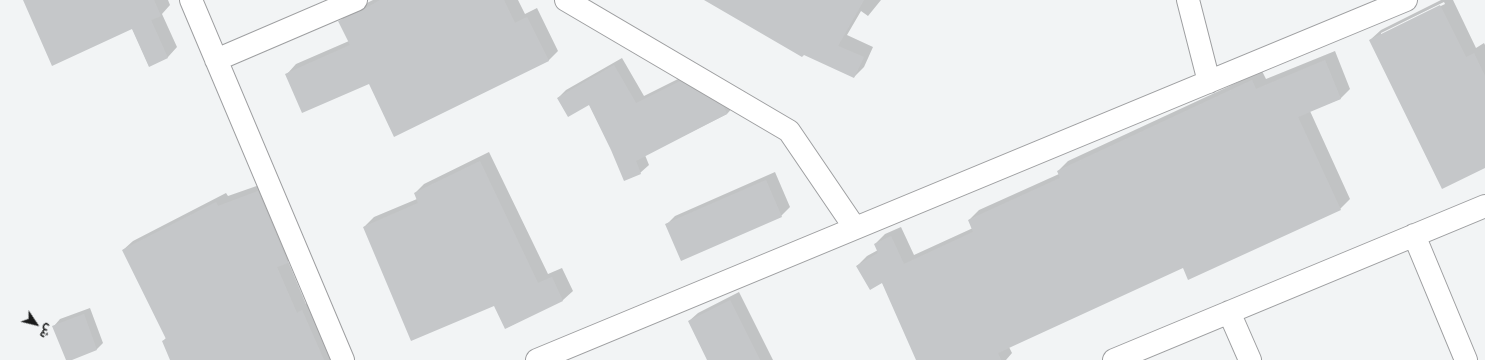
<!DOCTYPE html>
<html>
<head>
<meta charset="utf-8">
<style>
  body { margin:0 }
  #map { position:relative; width:1485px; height:360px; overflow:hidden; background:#f2f4f5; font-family:Figtree,"Noto Sans Arabic",sans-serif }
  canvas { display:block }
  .north { position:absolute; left:16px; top:304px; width:40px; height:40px; -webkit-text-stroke:3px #f2f4f5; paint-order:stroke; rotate:125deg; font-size:11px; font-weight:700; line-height:16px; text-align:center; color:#1a1b1b }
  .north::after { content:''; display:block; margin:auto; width:14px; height:18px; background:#1a1b1b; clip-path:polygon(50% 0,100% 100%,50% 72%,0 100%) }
</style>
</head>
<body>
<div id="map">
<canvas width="1485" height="360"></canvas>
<div class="north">ش</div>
</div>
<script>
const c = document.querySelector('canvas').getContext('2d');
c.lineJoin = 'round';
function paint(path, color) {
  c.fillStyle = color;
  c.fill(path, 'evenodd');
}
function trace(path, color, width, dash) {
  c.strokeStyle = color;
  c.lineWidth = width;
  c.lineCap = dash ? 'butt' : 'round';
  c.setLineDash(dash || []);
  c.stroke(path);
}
const shadow = new Path2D(`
  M 24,0 L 168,0 L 170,5 L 162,14 L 177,47 L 168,57 L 149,66 L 132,28 Z
  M 373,0 L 518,0 L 525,14 L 537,8 L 558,51 L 548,61 L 369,83 L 287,74 L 296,64 L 349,41 L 340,21 L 349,12 Z
  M 706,0 L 881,0 L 868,16 L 861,11 L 847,35 L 873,47 L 864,67 L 854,77 Z
  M 1441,0 L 1453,0 L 1476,48 L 1484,43 L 1485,45 L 1485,167 L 1370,40 L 1381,30 ZM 1444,2 L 1445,4 L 1381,35 L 1381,33 Z
  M 1335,51 L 1350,89 L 1340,99 L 1310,111 L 1350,199 L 1340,209 L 1183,267 L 1009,347 L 1012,353 L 1006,360 L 918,360 L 882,282 L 857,266 L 867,256 L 878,250 L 875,244 L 885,234 L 901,227 L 914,255 L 973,228 L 969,220 L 979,210 L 1059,174 L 1058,171 L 1068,161 L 1262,71 L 1266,79 Z
  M 622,58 L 644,96 L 688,74 L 735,105 L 727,114 L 645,155 L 649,165 L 640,173 L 612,150 L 589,104 L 558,98 L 566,90 Z
  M 489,152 L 548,274 L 562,268 L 573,291 L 563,300 L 506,328 L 495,305 L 364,227 L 374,217 L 417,199 L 415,193 L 424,184 Z
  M 775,172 L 790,207 L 781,216 L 666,225 L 675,216 Z
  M 268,182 L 297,252 L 288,261 L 306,304 L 312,301 L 337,360 L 171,360 L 163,341 L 167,337 L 123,250 L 133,241 L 226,193 L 228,196 Z
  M 739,292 L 773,360 L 708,360 L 689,321 L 698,313 Z
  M 90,308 L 103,343 L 97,349 L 67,360 L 54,326 L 60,319 Z`);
const building = new Path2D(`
  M 23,0 L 154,0 L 161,16 L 151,20 L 168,58 L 149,67 L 132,29 L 52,66 Z
  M 380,0 L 504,0 L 515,23 L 527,17 L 549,61 L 394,137 L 369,84 L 302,113 L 285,74 L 350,45 L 338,21 L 361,11 Z
  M 704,0 L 864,0 L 838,46 L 864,57 L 854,78 L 804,55 L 802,57 Z
  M 1440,5 L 1466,57 L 1474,53 L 1485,76 L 1485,168 L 1442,189 L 1369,40 Z
  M 1325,60 L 1341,99 L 1298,117 L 1341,210 L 1188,280 L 1183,268 L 998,353 L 1001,360 L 916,360 L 882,283 L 870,290 L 856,266 L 878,253 L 874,244 L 891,236 L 904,264 L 973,232 L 968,220 L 1060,178 L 1057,171 L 1252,80 L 1256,89 Z
  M 614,65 L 636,103 L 680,81 L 724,107 L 727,114 L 636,161 L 641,174 L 624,181 L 611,150 L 589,105 L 568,117 L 557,98 Z
  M 480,161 L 538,283 L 552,277 L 563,301 L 505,329 L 494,306 L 411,341 L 363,227 L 418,203 L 414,193 Z
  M 766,180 L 782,217 L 681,261 L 665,224 Z
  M 258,191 L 288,263 L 277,267 L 297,313 L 302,310 L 324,360 L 170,360 L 162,341 L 166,339 L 122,250 L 216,202 L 218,206 Z
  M 730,300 L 760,360 L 707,360 L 688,321 Z
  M 84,314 L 97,350 L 72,360 L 66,360 L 52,326 Z`);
const street = new Path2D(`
  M 191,0 L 343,360
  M 566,0 L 789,131 L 855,228
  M 1188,0 L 1209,82
  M 216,60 L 356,0
  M 1414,235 L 1466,360
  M 1229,312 L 1250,360
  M 537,360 L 1406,0
  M 1114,360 L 1485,206`);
paint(shadow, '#0003');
paint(building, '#c5c7c9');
trace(street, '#9e9fa1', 24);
trace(street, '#fff', 22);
</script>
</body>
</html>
